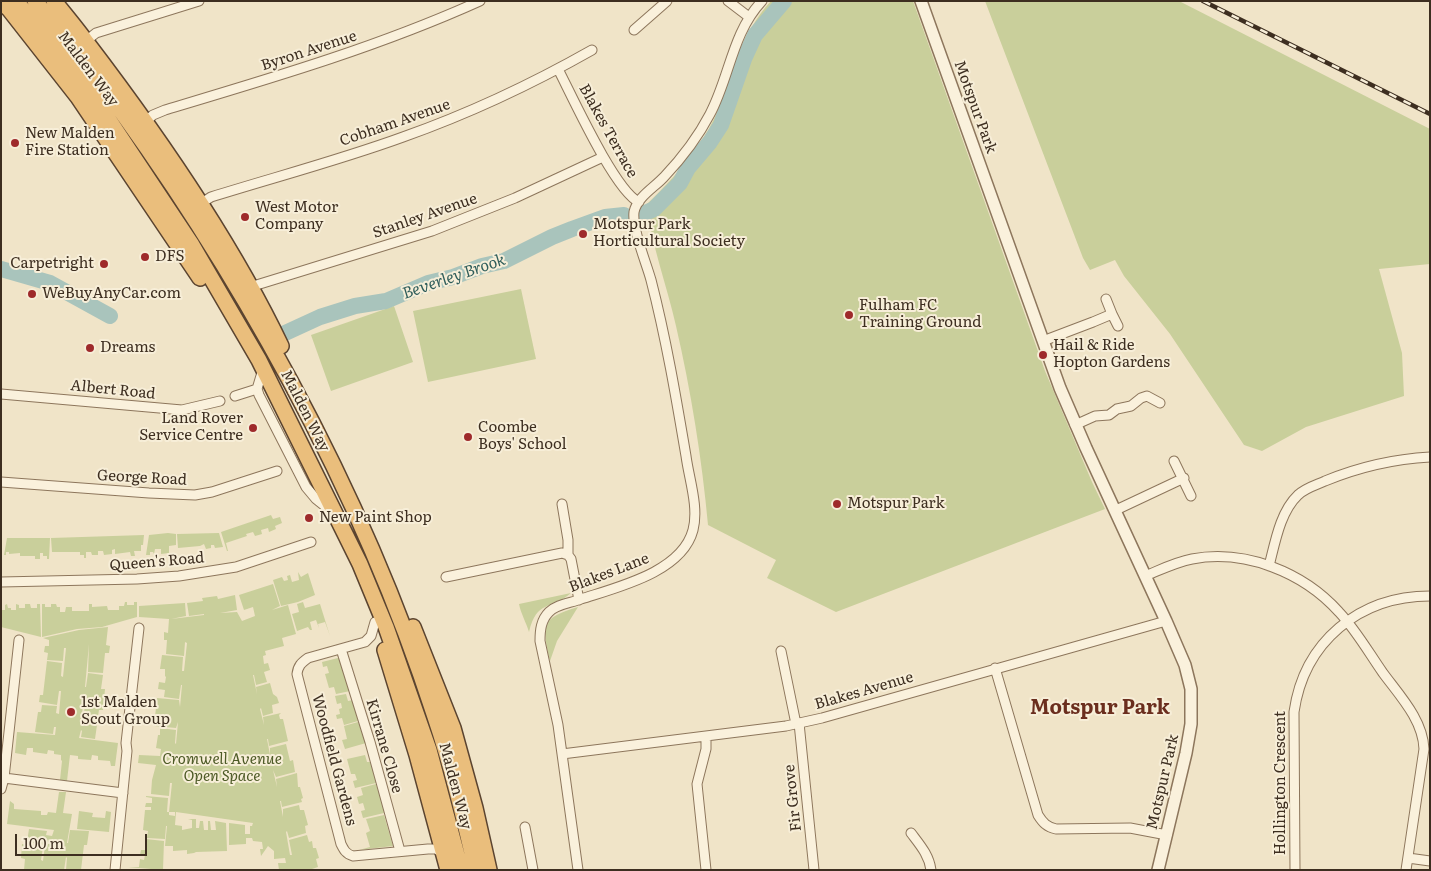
<!DOCTYPE html>
<html>
<head>
<meta charset="utf-8">
<style>
  body { margin:0 }
  #map { position:relative; width:1431px; height:871px; overflow:hidden; background:#f0e4c8; font-family:Literata,serif }
  canvas { display:block }
  .frame { position:absolute; inset:0; border:2px solid #3d2e20; pointer-events:none }
  .scale { position:absolute; left:15px; top:834px; width:132px; height:22px; box-sizing:border-box; border:2px solid #3d2e20; border-top:0; padding-left:6px; font-size:15px; line-height:18px; white-space:nowrap; color:#3d2e20; -webkit-text-stroke:4px #f7eed8; paint-order:stroke }
</style>
</head>
<body>
<div id="map">
<canvas width="1431" height="871"></canvas>
<div class="frame"></div>
<div class="scale">100 m</div>
</div>
<script>
const c = document.querySelector('canvas').getContext('2d');
c.lineJoin = 'round';
function paint(path, color) {
  c.fillStyle = color;
  c.fill(path, 'evenodd');
}
function trace(path, color, width, dash) {
  c.strokeStyle = color;
  c.lineWidth = width;
  c.lineCap = dash ? 'butt' : 'round';
  c.setLineDash(dash || []);
  c.stroke(path);
}
function write(font, color, halo, rows, align = 'center') {
  c.font = font + ' Literata,serif';
  c.lineWidth = 4;
  c.setLineDash([]);
  c.textBaseline = 'middle';
  c.strokeStyle = halo;
  c.fillStyle = color;
  for (const [text, x, y, turn = 0] of rows) {
    c.save();
    c.translate(x, y);
    c.rotate((+turn || 0) * Math.PI / 180);
    c.textAlign = isNaN(turn) ? turn : align;
    if (halo) c.strokeText(text, 0, 0);
    c.fillText(text, 0, 0);
    c.restore();
  }
}
const green = new Path2D(`
  M 771,1 L 913,1 L 1045,371 L 1092,482 L 1105,509 L 836,612 L 767,578 L 776,560 L 708,525 C 702,459 691,391 676,326 C 667,285 651,245 647,204 C 673,179 699,150 715,117 C 733,78 740,34 771,1 Z
  M 985,1 L 1179,1 L 1430,129 L 1430,264 L 1379,269 L 1402,353 L 1404,396 L 1306,427 L 1262,451 L 1244,445 L 1170,334 L 1124,276 L 1115,260 L 1090,270 L 1083,258 Z
  M 521,289 L 536,359 L 428,382 L 413,311 Z
  M 394,306 L 413,362 L 331,391 L 311,335 Z
  M 271,515 L 273,519 L 280,517 L 282,523 L 275,526 L 276,529 L 269,532 L 268,528 L 261,530 L 262,534 L 255,536 L 253,532 L 246,534 L 247,536 L 226,543 L 228,551 L 227,551 L 221,532 Z
  M 168,533 L 176,534 L 176,545 L 169,546 L 169,553 L 161,554 L 161,549 L 155,549 L 154,554 L 153,552 L 150,552 L 150,555 L 146,555 L 149,535 Z
  M 219,533 L 223,547 L 215,548 L 214,545 L 211,545 L 211,548 L 206,549 L 204,544 L 200,546 L 178,548 L 177,534 Z
  M 144,535 L 143,545 L 141,545 L 141,551 L 134,551 L 135,556 L 131,556 L 130,552 L 115,554 L 115,549 L 112,550 L 112,554 L 104,555 L 103,551 L 98,551 L 98,555 L 92,555 L 91,552 L 86,552 L 86,558 L 84,558 L 84,555 L 80,555 L 80,552 L 52,552 L 51,538 Z
  M 7,538 L 50,538 L 49,559 L 47,559 L 47,556 L 43,556 L 43,553 L 40,553 L 40,559 L 35,559 L 35,556 L 20,556 L 20,553 L 9,554 L 9,552 L 6,552 L 6,555 L 4,555 Z
  M 298,572 L 301,577 L 308,573 L 315,595 L 298,602 L 281,606 L 273,580 L 282,577 L 284,581 L 288,580 L 287,576 L 290,575 L 292,582 L 299,580 Z
  M 273,584 L 280,606 L 272,610 L 288,605 L 296,634 L 282,638 L 284,646 L 265,651 L 266,655 L 263,656 L 264,664 L 268,663 L 270,670 L 264,672 L 267,682 L 256,685 L 254,675 L 253,675 L 257,694 L 256,687 L 270,683 L 273,694 L 277,697 L 279,703 L 272,705 L 273,713 L 263,716 L 261,708 L 260,709 L 264,725 L 263,717 L 281,713 L 279,715 L 280,719 L 283,719 L 288,741 L 269,746 L 268,739 L 267,739 L 270,755 L 270,748 L 286,744 L 290,761 L 293,760 L 295,772 L 276,777 L 273,770 L 277,787 L 276,779 L 297,773 L 298,787 L 300,787 L 303,798 L 301,799 L 302,802 L 282,807 L 281,801 L 280,801 L 283,817 L 283,809 L 299,805 L 300,810 L 304,810 L 308,825 L 305,826 L 306,833 L 289,838 L 287,831 L 286,832 L 290,855 L 292,855 L 289,840 L 307,835 L 309,842 L 312,841 L 313,848 L 316,848 L 319,858 L 316,859 L 318,867 L 309,870 L 279,870 L 278,863 L 286,863 L 285,858 L 274,859 L 274,851 L 268,846 L 261,856 L 260,849 L 263,849 L 262,842 L 253,841 L 252,838 L 246,838 L 246,844 L 229,845 L 229,823 L 245,825 L 245,834 L 250,834 L 250,826 L 252,826 L 253,823 L 176,812 L 175,825 L 182,826 L 182,830 L 192,828 L 192,820 L 188,819 L 196,819 L 196,828 L 199,828 L 200,821 L 203,821 L 204,830 L 208,830 L 208,821 L 210,821 L 211,830 L 216,830 L 215,821 L 226,823 L 227,851 L 196,852 L 194,853 L 187,854 L 187,850 L 173,851 L 173,846 L 165,846 L 167,826 L 166,826 L 165,839 L 147,838 L 148,831 L 143,830 L 145,810 L 151,810 L 151,807 L 145,807 L 146,803 L 152,803 L 152,798 L 146,797 L 146,796 L 168,798 L 167,812 L 169,812 L 169,815 L 175,816 L 175,812 L 169,812 L 172,783 L 170,783 L 169,796 L 151,794 L 152,780 L 156,765 L 138,763 L 139,755 L 160,756 L 161,749 L 156,748 L 158,735 L 160,735 L 160,728 L 176,730 L 175,743 L 176,744 L 178,722 L 176,728 L 154,726 L 157,698 L 179,700 L 180,707 L 182,685 L 181,685 L 179,699 L 164,697 L 165,690 L 158,689 L 159,682 L 165,683 L 166,677 L 165,676 L 165,669 L 160,669 L 162,655 L 183,657 L 182,671 L 184,671 L 187,643 L 185,642 L 184,656 L 166,654 L 167,640 L 164,640 L 164,632 L 168,633 L 169,619 L 139,617 L 139,606 L 185,603 L 186,616 L 171,619 L 204,615 L 204,614 L 189,616 L 187,603 L 203,601 L 202,598 L 217,596 L 218,599 L 235,595 L 237,610 L 220,613 L 237,612 L 242,621 L 255,616 L 253,607 L 244,610 L 239,595 Z
  M 571,593 C 550,611 537,599 529,632 C 526,622 521,614 519,604 Z
  M 125,602 L 127,602 L 127,605 L 134,605 L 134,602 L 137,602 L 137,617 L 102,627 L 77,629 L 42,637 L 42,604 L 45,604 L 45,607 L 51,607 L 51,604 L 56,604 L 57,607 L 60,607 L 60,612 L 65,612 L 66,607 L 72,607 L 72,611 L 89,611 L 89,604 L 92,604 L 92,607 L 107,606 L 108,610 L 119,610 L 119,606 L 124,606 Z
  M 303,602 L 305,608 L 320,604 L 330,636 L 325,622 L 318,624 L 319,628 L 316,620 L 310,622 L 312,630 L 310,630 L 308,627 L 297,631 L 292,614 L 299,612 L 297,604 Z
  M 7,604 L 8,608 L 11,608 L 11,610 L 16,610 L 16,604 L 19,605 L 19,608 L 25,608 L 25,604 L 30,604 L 31,608 L 37,608 L 37,604 L 40,604 L 41,637 L 1,627 L 1,610 L 5,610 L 5,605 Z
  M 578,607 L 557,641 L 550,661 C 542,624 541,618 578,607 Z
  M 108,627 L 106,645 L 110,646 L 109,653 L 105,653 L 103,673 L 88,672 L 89,644 L 85,687 L 86,687 L 88,673 L 103,675 L 101,689 L 105,689 L 103,710 L 99,710 L 98,716 L 84,715 L 85,702 L 83,702 L 82,716 L 98,718 L 95,739 L 81,737 L 82,731 L 81,730 L 79,738 L 118,743 L 115,766 L 111,766 L 110,761 L 98,760 L 98,756 L 92,755 L 91,760 L 78,759 L 78,756 L 70,755 L 67,781 L 60,780 L 62,761 L 61,760 L 61,755 L 54,754 L 54,751 L 48,750 L 47,754 L 33,752 L 33,748 L 27,748 L 26,755 L 15,753 L 17,732 L 55,735 L 56,727 L 54,727 L 53,734 L 35,732 L 38,712 L 41,712 L 42,705 L 57,706 L 56,713 L 59,714 L 61,691 L 59,691 L 57,705 L 39,702 L 40,695 L 43,695 L 47,661 L 62,663 L 61,676 L 63,677 L 66,648 L 64,648 L 63,661 L 47,660 L 48,653 L 44,652 L 45,646 L 49,646 L 49,640 L 43,638 L 79,630 Z
  M 338,658 L 340,659 L 350,691 L 336,694 L 334,687 L 329,688 L 325,674 L 329,673 L 327,666 L 323,667 L 322,662 Z
  M 346,694 L 348,701 L 353,700 L 358,721 L 344,725 L 342,718 L 337,719 L 336,715 L 340,714 L 339,709 L 342,708 L 341,703 L 337,704 L 335,696 Z
  M 358,722 L 366,743 L 345,749 L 342,740 L 347,739 L 344,726 Z
  M 365,755 L 367,762 L 371,762 L 376,783 L 355,788 L 353,781 L 357,780 L 355,774 L 351,774 L 347,759 Z
  M 376,784 L 383,805 L 384,813 L 363,818 L 361,811 L 365,810 L 363,803 L 359,804 L 357,797 L 363,795 L 361,788 Z
  M 59,792 L 66,792 L 63,813 L 72,814 L 67,843 L 68,843 L 70,830 L 89,831 L 87,845 L 84,845 L 81,870 L 66,870 L 67,858 L 66,857 L 64,870 L 24,870 L 25,859 L 21,858 L 22,844 L 43,847 L 41,860 L 43,861 L 45,845 L 27,842 L 29,829 L 47,831 L 46,835 L 52,836 L 54,830 L 7,824 L 10,801 L 14,804 L 14,809 L 41,811 L 41,815 L 47,815 L 48,812 L 56,813 Z
  M 79,811 L 93,813 L 92,817 L 105,818 L 106,811 L 111,812 L 109,832 L 77,829 Z
  M 384,815 L 393,846 L 359,850 L 370,847 L 366,833 L 370,831 L 366,819 Z
  M 146,839 L 164,841 L 163,870 L 128,867 L 139,867 L 140,859 L 144,860 L 145,855 L 140,855 L 141,850 L 145,850 Z`);
const river = new Path2D(`
  M 643,214 L 654,209 L 680,183 L 688,168 L 710,142 L 721,125 L 744,59 L 755,35 L 784,1
  M 1,269 L 50,283 L 110,316
  M 283,334 L 320,317 L 355,306 L 386,301 L 428,283 L 453,277 L 482,266 L 504,261 L 552,237 L 572,229 L 605,217 L 624,215`);
const minor = new Path2D(`
  M 728,1 L 749,17
  M 634,30 L 667,1
  M 86,41 L 96,33 L 199,1
  M 558,69 C 572,96 615,191 639,202
  M 145,122 L 153,115 L 165,110 C 272,78 378,47 480,1
  M 200,204 L 211,197 C 275,177 340,160 403,137 C 468,114 532,84 592,50
  M 250,287 L 432,231 L 515,198 L 603,157
  M 1112,314 L 1118,326
  M 1043,341 L 1093,322 L 1112,314 L 1106,299
  M 263,369 L 257,389 L 259,395 L 306,487 L 316,499 L 331,511
  M 1,394 L 182,410 L 220,401
  M 235,396 L 257,389
  M 1075,425 L 1095,416 L 1109,415 L 1117,409 L 1131,406 L 1141,398 L 1147,396 L 1160,403
  M 1174,461 L 1191,496
  M 1,482 L 149,493 L 195,495 L 212,492 L 277,471
  M 562,504 L 568,540 L 568,555
  M 1116,510 L 1184,478
  M 1269,566 C 1275,543 1280,512 1298,495 C 1305,488 1316,485 1325,481 C 1359,467 1393,459 1430,457
  M 1145,576 C 1160,570 1176,562 1192,559 C 1245,549 1303,572 1339,612 C 1356,630 1369,653 1383,673 C 1400,696 1423,720 1424,749 L 1406,870
  M 446,577 L 562,553 L 568,555 L 571,559 L 579,600
  M 1,582 L 137,579 L 179,576 L 236,567 L 311,542
  M 375,622 L 371,636 L 365,642 L 308,658 C 301,663 298,666 297,674 L 341,844 C 344,850 346,854 353,856 L 428,849 L 436,849 L 445,855
  M 341,649 L 370,742 L 400,851
  M 781,651 L 796,724
  M 995,668 L 1038,815 C 1043,823 1047,827 1056,829 L 1130,828 L 1167,835
  M 799,723 L 814,870
  M 562,754 L 786,726 L 822,718 L 1166,621
  M 4,778 L 123,793
  M 1,789 L 4,778 L 19,640
  M 525,827 L 533,870
  M 911,833 C 920,845 929,855 931,870
  M 1408,858 L 1430,861
  M 115,870 L 127,751 L 126,743 L 139,628
  M 578,870 L 558,725 L 540,641 C 540,630 541,620 549,612 C 557,604 571,603 581,599 C 618,587 682,572 693,530 C 699,507 689,479 686,456 C 676,397 666,338 651,280 C 646,262 632,229 634,212 C 637,197 655,187 664,177 C 682,158 698,137 710,114 C 730,76 732,33 762,1
  M 706,870 L 697,784 L 706,749 L 706,737
  M 1295,870 L 1294,712 C 1304,642 1359,596 1430,596`);
const tertiary = new Path2D(`
  M 921,1 L 1060,388 L 1086,448 L 1166,621 L 1185,665 L 1191,689 L 1191,724 L 1186,753 L 1158,870`);
const trunk = new Path2D(`
  M 16,1 L 87,87 L 192,245 L 259,360 L 360,564 L 386,627 L 429,750 L 461,870
  M 35,1 C 55,25 76,49 94,74 C 238,267 361,488 435,717 C 452,767 464,818 476,870
  M 54,1 C 65,15 77,29 87,43 C 158,136 231,241 281,346
  M 1,2 L 9,9 L 78,97 L 200,278
  M 413,627 L 453,728 L 475,808 L 489,870
  M 385,650 L 417,755 L 448,870`);
const rail = new Path2D(`
  M 1203,1 L 1430,114`);
const markers = [
  [15,143,5,"#9e2a2b"],
  [245,217,5,"#9e2a2b"],
  [583,234,5,"#9e2a2b"],
  [145,257,5,"#9e2a2b"],
  [104,264,5,"#9e2a2b"],
  [32,294,5,"#9e2a2b"],
  [849,315,5,"#9e2a2b"],
  [90,348,5,"#9e2a2b"],
  [1043,355,5,"#9e2a2b"],
  [253,428,5,"#9e2a2b"],
  [468,437,5,"#9e2a2b"],
  [837,504,5,"#9e2a2b"],
  [309,518,5,"#9e2a2b"],
  [71,712,5,"#9e2a2b"]
];
const streetNames = [
  ["Byron Avenue",309,51,-18],
  ["Malden Way",88,69,53],
  ["Motspur Park",975,107,70],
  ["Cobham Avenue",395,123,-19],
  ["Blakes Terrace",608,131,61],
  ["Stanley Avenue",425,216,-19],
  ["Albert Road",113,390,6],
  ["Malden Way",305,411,63],
  ["George Road",142,478,3],
  ["Queen's Road",157,562,-5],
  ["Blakes Lane",609,573,-21],
  ["Blakes Avenue",864,691,-16],
  ["Kirrane Close",384,746,74],
  ["Woodfield Gardens",334,760,75],
  ["Motspur Park",1163,782,-77],
  ["Hollington Crescent",1281,783,-90],
  ["Malden Way",455,786,75],
  ["Fir Grove",793,798,-96]
];
const poiNames = [
  ["New Malden",25,134],
  ["Fire Station",25,151],
  ["West Motor",255,208],
  ["Company",255,225],
  ["Motspur Park",593,225],
  ["Horticultural Society",593,242],
  ["DFS",155,257],
  ["Carpetright",94,264,"right"],
  ["WeBuyAnyCar.com",42,294],
  ["Fulham FC",859,306],
  ["Training Ground",859,323],
  ["Hail & Ride",1053,346],
  ["Hopton Gardens",1053,363],
  ["Dreams",100,348],
  ["Land Rover",243,419,"right"],
  ["Service Centre",243,436,"right"],
  ["Coombe",478,428],
  ["Boys' School",478,445],
  ["Motspur Park",847,504],
  ["New Paint Shop",319,518],
  ["1st Malden",81,703],
  ["Scout Group",81,720]
];
const parkNames = [
  ["Cromwell Avenue",222,760],
  ["Open Space",222,777]
];
const waterNames = [
  ["Beverley Brook",454,277,-19]
];
const districtNames = [
  ["Motspur Park",1100,708]
];
paint(green, '#c9cf9b');
trace(river, '#a9c4bc', 16);
trace(minor, '#8d765c', 11);
trace(tertiary, '#8d765c', 14);
trace(trunk, '#5b4430', 18);
trace(minor, '#faf1dc', 9);
trace(tertiary, '#faf1dc', 11);
trace(trunk, '#eabe7c', 15);
trace(rail, '#3d2e20', 4.5);
trace(rail, '#f7eed8', 2.5, [8]);
for (const [x, y, r, color] of markers) {
  const dot = new Path2D();
  dot.arc(x, y, r, 0, 2 * Math.PI);
  c.fillStyle = color;
  c.fill(dot);
  trace(dot, '#f7eed8', 2);
}
write('15px', '#3d2e20', '#f7eed8', streetNames);
write('15px', '#3d2e20', '#f7eed8', poiNames, 'left');
write('italic 15px', '#4d5a26', '#f7eed8', parkNames);
write('italic 16px', '#2f5d5a', '#f7eed8', waterNames);
write('bold 20px', '#6b2e1e', '#f7eed8', districtNames);
</script>
</body>
</html>
